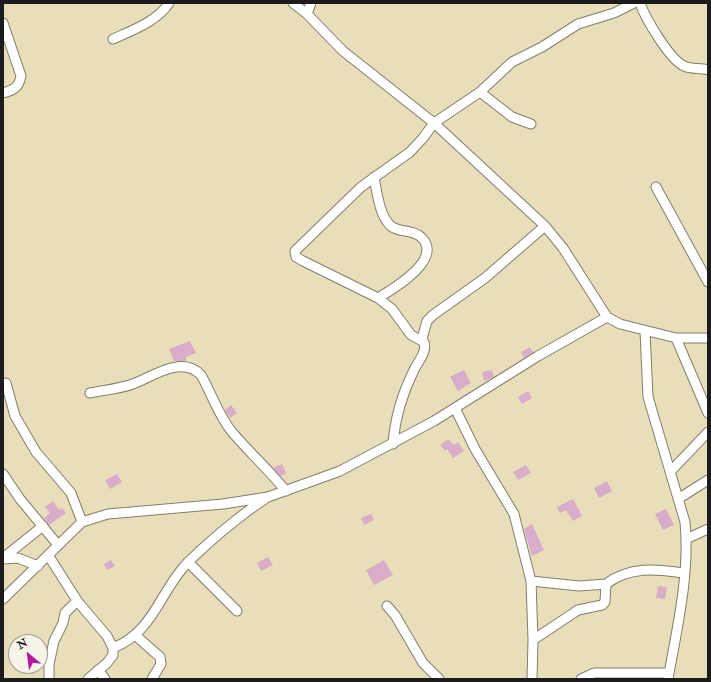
<!DOCTYPE html>
<html>
<head>
<meta charset="utf-8">
<style>
  body { margin:0 }
  #map { position:relative; width:711px; height:682px; overflow:hidden; background:#e9deba; font-family:"IM FELL Double Pica",serif }
  canvas { display:block }
  .frame { position:absolute; inset:0; border:4px solid #1c1c1c; pointer-events:none }
  .north { position:absolute; left:8px; top:634px; width:40px; height:40px; box-sizing:border-box; background:#f7f3e8; border:1px solid #9f9d96; border-radius:50%; rotate:331deg; font-size:11px; font-weight:700; line-height:16px; text-align:center; color:#1c1c1c }
  .north::after { content:''; display:block; margin:auto; width:14px; height:18px; background:#b5179e; clip-path:polygon(50% 0,100% 100%,50% 72%,0 100%) }
</style>
</head>
<body>
<div id="map">
<canvas width="711" height="682"></canvas>
<div class="frame"></div>
<div class="north">N</div>
</div>
<script>
const c = document.querySelector('canvas').getContext('2d');
c.lineJoin = 'round';
function paint(path, color) {
  c.fillStyle = color;
  c.fill(path, 'evenodd');
}
function trace(path, color, width, dash) {
  c.strokeStyle = color;
  c.lineWidth = width;
  c.lineCap = dash ? 'butt' : 'round';
  c.setLineDash(dash || []);
  c.stroke(path);
}
const building = new Path2D(`
  M 190,341 L 196,353 L 186,357 L 186,361 L 174,361 L 169,349 Z
  M 530,347 L 533,352 L 524,358 L 521,352 Z
  M 464,370 L 471,383 L 458,391 L 450,377 Z
  M 492,370 L 494,377 L 484,381 L 482,372 Z
  M 528,391 L 532,398 L 522,404 L 518,397 Z
  M 231,405 L 237,413 L 230,418 L 225,410 Z
  M 448,439 L 454,445 L 458,442 L 464,451 L 453,458 L 447,449 L 445,451 L 440,445 Z
  M 282,464 L 286,473 L 281,476 L 273,468 Z
  M 526,465 L 531,473 L 518,480 L 513,472 Z
  M 117,474 L 122,482 L 110,489 L 105,480 Z
  M 607,481 L 612,491 L 599,498 L 594,488 Z
  M 573,499 L 582,516 L 573,521 L 566,510 L 560,513 L 557,507 Z
  M 53,501 L 59,510 L 62,508 L 66,513 L 49,525 L 44,518 L 50,513 L 45,507 Z
  M 666,509 L 674,525 L 663,530 L 655,514 Z
  M 371,514 L 374,520 L 364,525 L 361,518 Z
  M 532,524 L 544,550 L 532,556 L 524,529 Z
  M 268,557 L 273,565 L 261,571 L 257,563 Z
  M 111,560 L 115,566 L 107,570 L 104,564 Z
  M 384,560 L 393,575 L 374,585 L 366,570 Z
  M 658,586 L 667,587 L 665,599 L 656,598 Z`);
const minor = new Path2D(`
  M 293,3 L 307,14 L 343,51 L 434,123 L 545,226 L 563,248 L 607,317 L 620,324 L 676,338 L 708,338
  M 640,3 C 645,18 670,60 684,66 C 692,70 700,67 708,70
  M 307,14 L 311,3
  M 3,23 L 21,76 C 19,87 14,90 3,93
  M 113,39 C 131,31 158,21 169,3
  M 480,92 L 512,117 L 531,124
  M 374,177 C 377,191 379,216 391,226 C 399,233 414,229 422,238 C 443,260 393,289 378,298
  M 656,187 L 708,282
  M 645,331 L 648,397 L 685,522 C 690,574 677,628 668,679
  M 676,338 L 708,413
  M 422,339 L 427,321 L 433,315 L 485,278 L 545,226
  M 6,383 L 15,416 L 36,452 L 71,493 L 82,522
  M 90,393 C 104,390 119,389 133,384 C 154,376 182,355 201,375 C 212,394 218,415 232,432 C 249,452 269,470 286,491
  M 455,408 L 475,449 L 514,514 L 531,581 L 533,640 L 532,679
  M 393,444 C 395,417 402,394 414,370 C 418,361 427,353 424,342 L 411,335 L 392,309 L 378,298 L 303,261 L 296,257 L 295,251 L 361,187 L 410,152 L 423,138 L 434,123 L 480,92 L 512,62 L 542,47 L 578,24 L 614,13 L 634,3
  M 670,472 L 708,432
  M 3,474 L 20,499 L 58,545
  M 678,499 L 708,480
  M 686,539 L 708,529
  M 48,555 L 78,602 L 107,636 L 113,648 L 113,655 L 107,663 L 88,679
  M 3,558 L 43,526
  M 3,559 L 18,558 L 38,566
  M 188,562 L 237,611
  M 531,581 L 579,586 L 606,584
  M 3,599 L 82,522 L 108,514 L 223,504 L 268,497 L 340,471 L 434,421 L 538,356 L 607,317
  M 387,606 L 395,615 L 423,663 L 439,679
  M 135,635 L 160,657 L 161,664 L 152,679
  M 533,640 L 578,610 L 602,605 L 605,602 L 606,584 C 630,566 656,569 684,573
  M 113,648 C 151,633 158,598 182,569 C 188,561 196,555 203,548 C 224,529 242,514 265,499
  M 98,670 L 105,679
  M 49,679 L 49,664 L 54,641 L 63,623 L 65,613 L 77,601
  M 581,679 L 594,673 L 669,673`);
paint(building, '#d9adc9');
trace(minor, '#827d6b', 11);
trace(minor, '#fff', 9);
</script>
</body>
</html>
